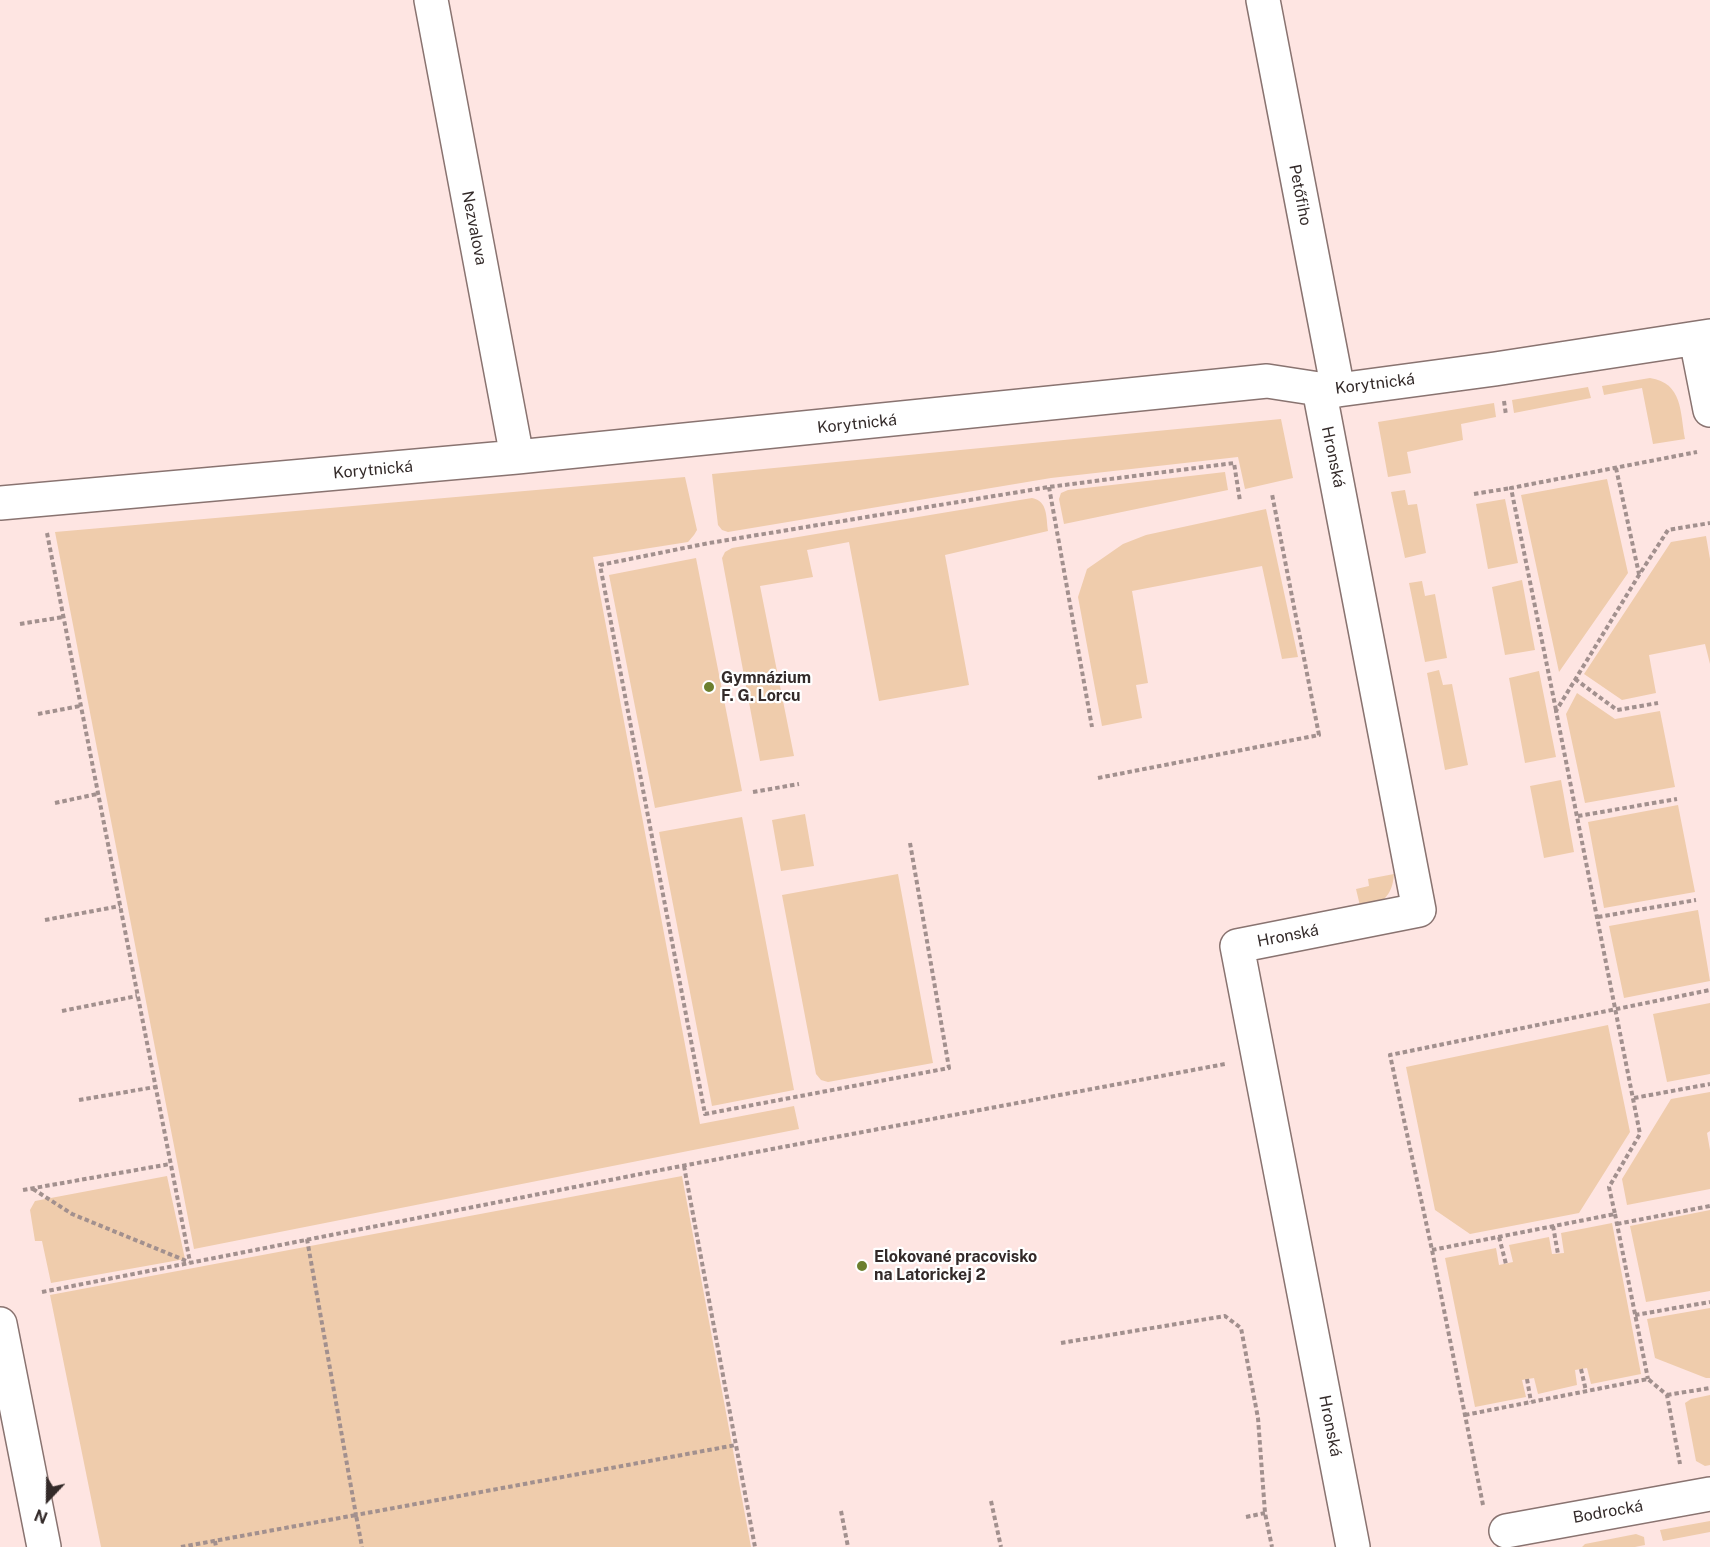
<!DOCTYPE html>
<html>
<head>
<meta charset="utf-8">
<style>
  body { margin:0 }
  #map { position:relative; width:1710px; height:1547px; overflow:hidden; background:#fee5e2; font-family:"Public Sans",sans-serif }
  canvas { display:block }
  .north { position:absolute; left:18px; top:1469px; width:60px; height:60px; -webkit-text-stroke:4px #fff; paint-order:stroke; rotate:202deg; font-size:16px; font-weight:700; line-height:24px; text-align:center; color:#332a29 }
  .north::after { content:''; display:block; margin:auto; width:21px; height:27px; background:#332a29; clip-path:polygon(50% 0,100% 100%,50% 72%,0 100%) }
</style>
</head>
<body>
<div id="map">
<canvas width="1710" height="1547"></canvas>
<div class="north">N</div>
</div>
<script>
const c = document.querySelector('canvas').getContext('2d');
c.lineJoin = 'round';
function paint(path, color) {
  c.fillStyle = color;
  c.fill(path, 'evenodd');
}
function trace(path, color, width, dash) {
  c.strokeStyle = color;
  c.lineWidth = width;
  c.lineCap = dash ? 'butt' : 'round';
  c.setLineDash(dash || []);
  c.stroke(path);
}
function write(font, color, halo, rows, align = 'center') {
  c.font = font + ' "Public Sans",sans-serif';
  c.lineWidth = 4.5;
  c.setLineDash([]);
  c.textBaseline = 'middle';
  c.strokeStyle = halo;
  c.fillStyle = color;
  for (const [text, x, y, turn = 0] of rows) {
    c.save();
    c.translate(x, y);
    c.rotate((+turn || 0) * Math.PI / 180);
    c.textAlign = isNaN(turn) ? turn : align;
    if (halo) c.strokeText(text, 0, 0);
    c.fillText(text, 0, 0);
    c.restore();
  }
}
const green = new Path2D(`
  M 1650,378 C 1683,383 1680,412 1685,439 L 1653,444 L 1642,388 L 1604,395 L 1602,386 Z
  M 1588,387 L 1591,398 L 1514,413 L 1512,400 Z
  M 1494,403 L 1496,417 L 1461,424 L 1463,440 L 1407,452 L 1411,473 L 1388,477 L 1378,422 Z
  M 1281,419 L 1293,478 L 1245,489 L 1238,457 L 1051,478 L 728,532 L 722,530 L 718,525 L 712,474 Z
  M 1225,472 L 1228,490 L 1064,524 L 1059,499 L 1061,493 L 1068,490 Z
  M 685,477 L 697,530 L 694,535 L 688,542 L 593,557 L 700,1124 L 794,1106 L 799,1129 L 194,1249 L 55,532 Z
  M 1607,479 L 1628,573 L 1559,672 L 1521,495 Z
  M 1405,490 L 1408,505 L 1417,504 L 1426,553 L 1405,558 L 1391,492 Z
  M 1032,498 C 1048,501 1046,517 1048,531 L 945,555 L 969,685 L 879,701 L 849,542 L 807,550 L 813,577 L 760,586 L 794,756 L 760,761 L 722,558 L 725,552 L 732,548 Z
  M 1505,499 L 1518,563 L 1488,569 L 1476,504 Z
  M 1266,509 L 1298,657 L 1282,659 L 1262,566 L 1132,591 L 1148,683 L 1136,685 L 1142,718 L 1102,726 L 1078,597 L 1087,569 L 1123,544 L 1146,535 Z
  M 1706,536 L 1710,559 L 1710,664 L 1705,644 L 1649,655 L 1656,693 L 1622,700 L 1584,674 L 1671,542 Z
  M 696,558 L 742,791 L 655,808 L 609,575 Z
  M 1522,580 L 1535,650 L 1505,655 L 1492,587 Z
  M 1422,581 L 1425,596 L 1435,594 L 1447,658 L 1425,662 L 1409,583 Z
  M 1439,670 L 1443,685 L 1452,684 L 1468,765 L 1445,770 L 1427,673 Z
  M 1539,671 L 1556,757 L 1525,763 L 1509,678 Z
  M 1577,693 L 1615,719 L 1660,711 L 1675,787 L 1585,803 L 1566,714 Z
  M 1561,780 L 1574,852 L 1544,858 L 1530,786 Z
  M 1678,805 L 1695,892 L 1604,908 L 1588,822 Z
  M 805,814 L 814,866 L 781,871 L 772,820 Z
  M 742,817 L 794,1090 L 712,1106 L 659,832 Z
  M 898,874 L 933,1063 L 828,1082 L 821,1080 L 816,1074 L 782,895 Z
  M 1394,874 C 1392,898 1382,903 1361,910 L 1356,889 L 1369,886 L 1368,879 Z
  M 1698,910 L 1710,981 L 1624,998 L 1609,926 Z
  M 1710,1003 L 1710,1074 L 1667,1082 L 1653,1014 Z
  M 1608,1025 L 1630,1132 L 1579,1213 L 1470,1234 L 1435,1210 L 1406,1067 Z
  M 1710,1092 L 1710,1131 L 1707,1133 L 1710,1150 L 1710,1189 L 1627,1205 L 1622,1179 L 1671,1099 Z
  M 167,1176 L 185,1259 L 51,1283 L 42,1241 L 35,1241 L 30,1210 L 35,1201 Z
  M 682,1176 L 751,1547 L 101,1547 L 50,1295 Z
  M 1710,1210 L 1710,1291 L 1646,1302 L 1630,1226 Z
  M 1612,1223 L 1641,1374 L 1591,1384 L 1587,1368 L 1575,1370 L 1577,1385 L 1538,1394 L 1534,1378 L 1522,1380 L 1526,1397 L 1475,1407 L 1445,1258 L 1496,1248 L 1499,1265 L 1513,1262 L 1509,1245 L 1549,1237 L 1552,1254 L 1564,1253 L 1561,1233 Z
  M 1710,1308 L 1710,1378 L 1706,1378 L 1655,1358 L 1647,1319 Z
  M 1710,1395 L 1710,1465 L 1705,1466 L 1696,1461 L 1685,1403 L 1691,1399 Z
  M 1710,1521 L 1710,1532 L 1663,1541 L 1660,1530 Z
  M 1636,1534 L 1644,1537 L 1645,1545 L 1635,1547 L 1582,1547 L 1585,1544 Z`);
const path = new Path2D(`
  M 1504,401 L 1506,415
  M 1616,468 L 1639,574
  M 1049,487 L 1092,727
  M 1474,494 L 1511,488
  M 47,533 L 190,1262
  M 20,624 L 63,617
  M 1575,679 L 1617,710 L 1658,703
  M 1556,710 L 1511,488 L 1697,452
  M 38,714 L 80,706
  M 1098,778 L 1319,735 L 1272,494
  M 753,792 L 799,784
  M 55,803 L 97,794
  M 1578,816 L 1677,799
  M 910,843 L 949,1068 L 705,1114 L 600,565 L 709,543 L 1049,487 L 1234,463 L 1240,501
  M 1598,917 L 1696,900
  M 45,920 L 120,906
  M 62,1011 L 137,996
  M 1634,1098 L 1710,1084
  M 79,1100 L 155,1087
  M 684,1166 L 755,1547
  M 33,1189 L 72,1214 L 189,1262
  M 23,1190 L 170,1164
  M 1615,1214 L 1648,1379
  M 1617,1224 L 1710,1206
  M 1553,1226 L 1558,1254
  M 1499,1237 L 1506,1264
  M 307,1239 L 356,1515 L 736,1445
  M 1432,1250 L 1615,1214 L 1609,1187 L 1640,1134 L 1556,711 L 1639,575 L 1668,530 L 1710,523
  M 42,1292 L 671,1168 L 1225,1064
  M 1635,1315 L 1710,1302
  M 1061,1343 L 1225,1316 L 1241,1328 L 1258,1418 L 1265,1513 L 1272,1547
  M 1581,1369 L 1586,1391
  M 1527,1379 L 1531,1402
  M 1667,1395 L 1710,1388
  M 1465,1415 L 1648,1379 L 1667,1395 L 1680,1464
  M 991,1501 L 1001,1547
  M 1483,1505 L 1432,1250 L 1390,1055 L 1710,990
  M 841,1511 L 848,1547
  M 1246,1517 L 1265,1513
  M 215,1541 L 216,1547
  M 181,1547 L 356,1515 L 362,1547`);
const minor = new Path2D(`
  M 431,0 L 517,457
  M 1263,0 L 1338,390
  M 1696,339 L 1710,410
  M 1319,389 L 1419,910 L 1237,946 L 1353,1547
  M 0,503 L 517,457 L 1267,381 L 1319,389 L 1338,390 L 1495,369 L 1710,336
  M 0,1324 L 44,1547
  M 1506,1531 L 1710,1494`);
const markers = [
  [709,687,6,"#6c7f2e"],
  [862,1266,6,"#6c7f2e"]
];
const streetNames = [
  ["Petőfiho",1300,195,79],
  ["Nezvalova",474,228,79],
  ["Korytnická",1375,384,-7],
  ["Korytnická",857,424,-6],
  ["Hronská",1333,457,78],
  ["Korytnická",373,470,-5],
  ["Hronská",1288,936,-11],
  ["Hronská",1330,1426,79],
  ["Bodrocká",1608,1512,-10]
];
const poiNames = [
  ["Gymnázium",721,678],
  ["F. G. Lorcu",721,696],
  ["Elokované pracovisko",874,1257],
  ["na Latorickej 2",874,1275]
];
paint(green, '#efccac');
trace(minor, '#897370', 36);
trace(path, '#a2908e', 4, [4.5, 3]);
trace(minor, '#fff', 33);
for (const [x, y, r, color] of markers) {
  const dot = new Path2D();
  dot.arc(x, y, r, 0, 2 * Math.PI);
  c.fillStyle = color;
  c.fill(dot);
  trace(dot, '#fff', 2);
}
write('16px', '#332a29', '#fff', streetNames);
write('bold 16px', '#332a29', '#fff', poiNames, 'left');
</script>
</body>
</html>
